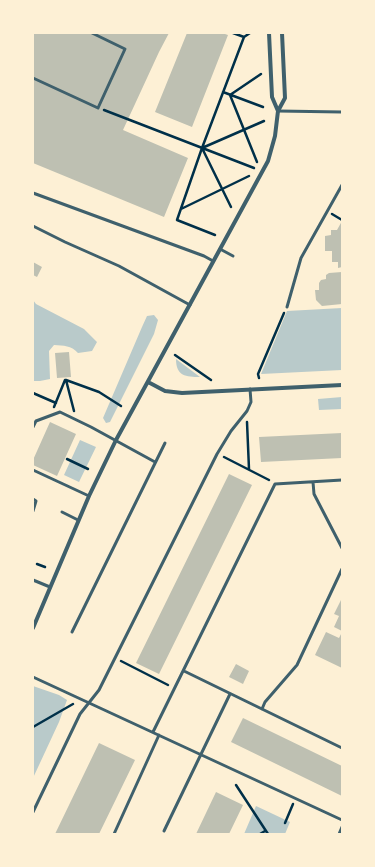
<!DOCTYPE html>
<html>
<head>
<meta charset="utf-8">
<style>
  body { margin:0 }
  #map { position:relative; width:375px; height:867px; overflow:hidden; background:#fdf0d5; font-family:Roboto,sans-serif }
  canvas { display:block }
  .frame { position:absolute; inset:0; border:34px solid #fdf0d5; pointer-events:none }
</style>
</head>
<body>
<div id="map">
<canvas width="375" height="867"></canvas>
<div class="frame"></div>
</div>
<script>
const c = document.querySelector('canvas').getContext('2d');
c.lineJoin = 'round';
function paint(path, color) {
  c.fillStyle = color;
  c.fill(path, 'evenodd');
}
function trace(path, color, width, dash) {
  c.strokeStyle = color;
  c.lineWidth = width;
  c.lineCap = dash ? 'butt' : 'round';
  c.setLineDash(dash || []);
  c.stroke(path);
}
const green = new Path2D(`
  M 33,300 L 36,304 L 84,329 L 97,342 L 92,351 L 78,353 C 71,345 64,346 54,345 L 49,351 L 50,379 L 40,381 L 33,381 Z
  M 342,308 L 342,370 L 261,374 L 287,311 Z
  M 154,315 L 158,320 L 154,334 L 110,422 L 106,423 L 103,418 L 142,327 L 147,316 Z
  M 176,359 L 200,377 C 186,377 176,376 176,359 Z
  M 342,397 L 342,409 L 319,410 L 318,399 Z
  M 80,440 L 96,447 L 79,482 L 64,475 Z
  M 33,686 L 59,695 L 67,700 L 59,722 L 33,778 Z
  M 256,806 L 290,822 L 285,834 L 244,834 Z`);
const building = new Path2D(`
  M 33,33 L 169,33 L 159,52 L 123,130 L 188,158 L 164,217 L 33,163 Z
  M 187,33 L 222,33 L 228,35 L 192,127 L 155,112 Z
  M 342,221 L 342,267 L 338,268 L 338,262 L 332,262 L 332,251 L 325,251 L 325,236 L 331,235 L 331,230 L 337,230 Z
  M 33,262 L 42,267 L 37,277 L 33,275 Z
  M 342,272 L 342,304 L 322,306 L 316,300 L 315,290 L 319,290 L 319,283 L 321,280 L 326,279 L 326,275 L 329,273 Z
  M 69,352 L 71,377 L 57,378 L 55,353 Z
  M 50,422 L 76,434 L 57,476 L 33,465 L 33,460 Z
  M 342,433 L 342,458 L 261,462 L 259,437 Z
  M 229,474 L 252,485 L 159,674 L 136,663 Z
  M 342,598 L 342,631 L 334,627 L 339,616 L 334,614 Z
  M 326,632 L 339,638 L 342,632 L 342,668 L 315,655 Z
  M 236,664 L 249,671 L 243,684 L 229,677 Z
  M 243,718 L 342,766 L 342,796 L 231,742 Z
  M 99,743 L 135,760 L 99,834 L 55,834 Z
  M 216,792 L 243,805 L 229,834 L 196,834 Z`);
const path = new Path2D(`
  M 233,33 L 244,37
  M 223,92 L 263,107
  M 104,110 L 254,168
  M 257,162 L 230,95 L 261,74
  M 231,207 L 202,148 L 264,121
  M 181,209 L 249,176
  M 332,214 L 342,220
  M 215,235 L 177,220 L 202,148 L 244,37 L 250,33
  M 175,355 L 211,380
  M 259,378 L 258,374 L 284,313
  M 66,380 L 99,392 L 121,406
  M 66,380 L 74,411
  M 33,393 L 56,403
  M 54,407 L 65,380
  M 247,422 L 249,469
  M 224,457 L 269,480
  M 67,459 L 88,469
  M 37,564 L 45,567
  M 121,661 L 168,685
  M 33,727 L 73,704
  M 236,785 L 268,834
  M 285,823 L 293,804
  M 260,834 L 265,831`);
const service = new Path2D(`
  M 33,78 L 98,108 L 125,49 L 92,33
  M 278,111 L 342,112
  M 33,193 L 204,256 L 213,261
  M 33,226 L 65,242 L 119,266 L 190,305
  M 220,249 L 233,256
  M 287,307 L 301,258 L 342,185
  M 33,427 L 36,421 L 60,412 L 91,427 L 155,462
  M 33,470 L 89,496
  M 313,482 L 314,494 L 342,548
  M 33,499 L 36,501 L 33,511
  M 62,512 L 78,520
  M 33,580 L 50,587
  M 72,632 L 165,443
  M 184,671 L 342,748
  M 33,677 L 342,820
  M 262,709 L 265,702 L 297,665 L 342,569
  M 153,732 L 275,484 L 342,480
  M 33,812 L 80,714 L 99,690 L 217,454 L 231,431 L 247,411 L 251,402 L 250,389
  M 164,831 L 230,694
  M 114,834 L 159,735
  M 339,834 L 342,827`);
const minor = new Path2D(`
  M 269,33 L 272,97 L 278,111
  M 148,382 L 165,391 L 182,393 L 342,385
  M 33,628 L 89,496 L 116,440 L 268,161 L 275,136 L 278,111 L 285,98 L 282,33`);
paint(green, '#b9caca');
paint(building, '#bec0b2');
trace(path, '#003049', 2.5);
trace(service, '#3f606c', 3);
trace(minor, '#3f606c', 4);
</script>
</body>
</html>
